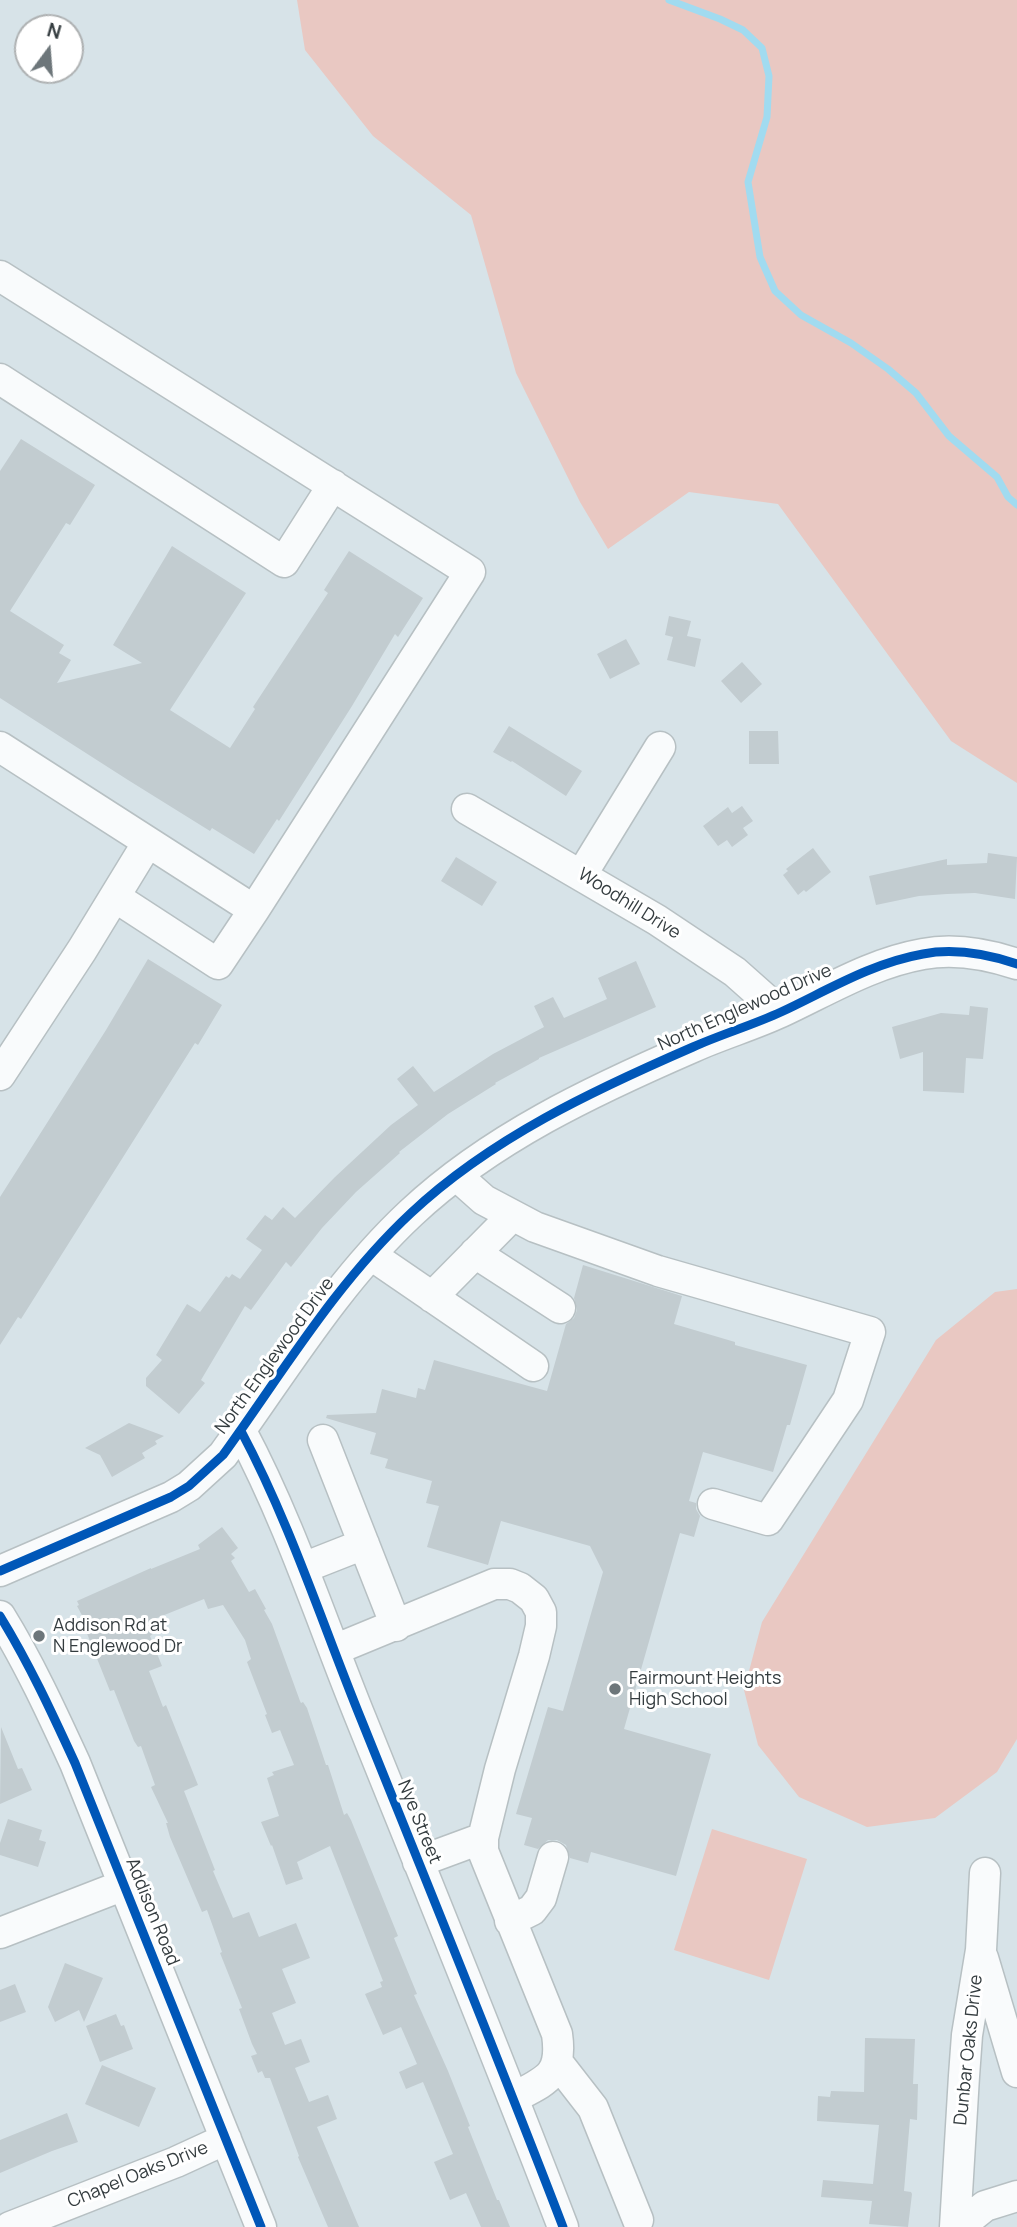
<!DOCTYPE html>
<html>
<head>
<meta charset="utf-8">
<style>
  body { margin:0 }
  #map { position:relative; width:1017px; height:2227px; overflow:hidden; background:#d7e3e8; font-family:Manrope,sans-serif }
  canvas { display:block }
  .north { position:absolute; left:14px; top:14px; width:70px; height:70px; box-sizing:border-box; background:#fff; border:2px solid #aeb1b2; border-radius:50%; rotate:16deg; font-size:19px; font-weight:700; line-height:28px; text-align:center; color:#343c3f }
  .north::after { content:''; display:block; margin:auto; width:24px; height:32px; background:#6d767a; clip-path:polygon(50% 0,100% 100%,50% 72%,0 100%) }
</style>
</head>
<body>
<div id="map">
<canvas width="1017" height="2227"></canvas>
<div class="north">N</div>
</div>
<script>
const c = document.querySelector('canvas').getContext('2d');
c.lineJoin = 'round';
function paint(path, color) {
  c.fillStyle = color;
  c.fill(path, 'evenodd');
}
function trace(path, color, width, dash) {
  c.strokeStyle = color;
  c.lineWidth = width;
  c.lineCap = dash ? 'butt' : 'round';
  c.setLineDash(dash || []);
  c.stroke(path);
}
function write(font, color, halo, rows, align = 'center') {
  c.font = font + ' Manrope,sans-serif';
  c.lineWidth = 6;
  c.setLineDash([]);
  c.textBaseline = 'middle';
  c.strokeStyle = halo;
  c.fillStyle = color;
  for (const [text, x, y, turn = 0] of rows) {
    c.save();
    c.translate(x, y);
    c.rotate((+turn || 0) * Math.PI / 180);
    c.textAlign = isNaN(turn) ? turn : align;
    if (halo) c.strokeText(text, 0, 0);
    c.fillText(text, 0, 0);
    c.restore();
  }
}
const green = new Path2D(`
  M 297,0 L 1017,0 L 1017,783 L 951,741 L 778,504 L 689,492 L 608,549 L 580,502 L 516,373 L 471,215 L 373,136 L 305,50 Z
  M 1017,1289 L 1017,1739 L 997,1772 L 935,1818 L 867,1827 L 799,1797 L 758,1745 L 744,1690 L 762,1622 L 936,1340 L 995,1292 Z
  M 712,1829 L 807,1859 L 769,1980 L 674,1950 Z`);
const stream = new Path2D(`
  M 669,0 L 720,19 L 743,30 L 762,48 L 769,76 L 767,117 L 748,182 L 760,257 L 775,291 L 801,315 L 851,343 L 888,369 L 916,393 L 949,436 L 997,477 L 1008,497 L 1017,505`);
const building = new Path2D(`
  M 21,439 L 95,485 L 70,525 L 66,523 L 10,611 L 64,645 L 59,653 L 71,660 L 57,683 L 142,663 L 113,645 L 172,546 L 246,593 L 170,710 L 230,748 L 255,709 L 253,707 L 328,593 L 324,590 L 349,551 L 423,598 L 398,637 L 395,634 L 352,706 L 279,821 L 277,819 L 254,854 L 212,828 L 210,831 L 128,780 L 0,698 L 0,471 Z
  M 669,616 L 691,621 L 687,636 L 701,639 L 695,667 L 667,660 L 673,637 L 665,635 Z
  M 626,639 L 640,664 L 610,679 L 597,654 Z
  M 742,662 L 762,684 L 741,703 L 721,681 Z
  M 509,726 L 582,771 L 566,796 L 512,761 L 511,762 L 493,752 Z
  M 749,731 L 778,731 L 779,764 L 749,764 Z
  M 742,806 L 753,821 L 743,828 L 748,835 L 732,847 L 727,840 L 718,846 L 703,826 L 728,807 L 732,813 Z
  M 813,848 L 831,872 L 806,892 L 804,890 L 798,895 L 783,875 L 788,871 L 786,869 Z
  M 988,853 L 1017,857 L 1015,899 L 975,893 L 947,894 L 919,896 L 876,905 L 869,876 L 947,859 L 947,865 L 987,863 Z
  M 456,857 L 497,882 L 482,906 L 441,881 Z
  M 148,959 L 222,1005 L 198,1045 L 195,1043 L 21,1319 L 18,1317 L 0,1345 L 0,1197 L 106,1030 Z
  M 636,961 L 656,1007 L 539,1058 L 539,1059 L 495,1083 L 496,1084 L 448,1114 L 399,1152 L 400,1153 L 356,1192 L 322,1228 L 291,1267 L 286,1262 L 251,1310 L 245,1306 L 201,1380 L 205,1383 L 179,1414 L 146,1386 L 146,1378 L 162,1360 L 156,1355 L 187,1304 L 200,1312 L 226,1276 L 229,1278 L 232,1274 L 240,1279 L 262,1250 L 246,1239 L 265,1215 L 272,1220 L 283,1207 L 295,1218 L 335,1177 L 391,1125 L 418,1105 L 397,1079 L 413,1066 L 434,1092 L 493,1054 L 544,1027 L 534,1006 L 553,997 L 564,1018 L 607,999 L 598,978 Z
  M 970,1006 L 988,1008 L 983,1059 L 966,1058 L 964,1093 L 923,1091 L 923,1052 L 900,1059 L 892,1027 L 941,1013 L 969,1015 Z
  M 583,1265 L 682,1296 L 674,1324 L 735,1342 L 735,1345 L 807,1365 L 790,1425 L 787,1425 L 773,1472 L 703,1452 L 689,1501 L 696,1503 L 696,1509 L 700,1516 L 694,1537 L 680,1533 L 624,1729 L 711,1754 L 676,1876 L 591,1852 L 588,1863 L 570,1858 L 566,1845 L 557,1840 L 548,1840 L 538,1849 L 524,1845 L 532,1818 L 516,1814 L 548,1707 L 563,1711 L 603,1572 L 590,1546 L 501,1521 L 488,1565 L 427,1547 L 439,1506 L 426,1503 L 432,1481 L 385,1468 L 388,1459 L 370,1454 L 376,1433 L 326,1418 L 327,1415 L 376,1413 L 382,1389 L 416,1398 L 418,1388 L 425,1390 L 434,1360 L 547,1391 L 566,1324 L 574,1318 L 577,1310 L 574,1298 Z
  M 129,1423 L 164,1436 L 155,1441 L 157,1444 L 142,1453 L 145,1458 L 112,1477 L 100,1455 L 85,1448 Z
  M 222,1527 L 238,1548 L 231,1554 L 235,1558 L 231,1561 L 249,1592 L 255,1589 L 266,1609 L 264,1610 L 272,1624 L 300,1701 L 301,1703 L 303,1702 L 307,1708 L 326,1765 L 328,1765 L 344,1815 L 347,1813 L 351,1820 L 398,1936 L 394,1938 L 417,1994 L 414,1995 L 448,2071 L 470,2126 L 468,2127 L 497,2200 L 499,2200 L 510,2227 L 481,2227 L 466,2193 L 450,2200 L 434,2162 L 453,2154 L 423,2082 L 406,2089 L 399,2072 L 417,2064 L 401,2027 L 383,2035 L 365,1994 L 382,1987 L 380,1982 L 383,1981 L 330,1846 L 297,1862 L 303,1879 L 286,1885 L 272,1845 L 271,1846 L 261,1822 L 279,1816 L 267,1778 L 274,1775 L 272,1772 L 294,1765 L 280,1730 L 272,1733 L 265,1715 L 267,1714 L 247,1662 L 251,1659 L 245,1640 L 223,1605 L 208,1609 L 204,1599 L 147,1622 L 155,1632 L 150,1636 L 162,1666 L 149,1671 L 163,1707 L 166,1705 L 198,1785 L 184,1791 L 215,1870 L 213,1871 L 233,1918 L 249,1912 L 259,1937 L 296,1923 L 310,1958 L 282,1969 L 296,2003 L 272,2013 L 285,2045 L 301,2039 L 310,2062 L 295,2068 L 309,2102 L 328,2095 L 337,2119 L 317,2127 L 359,2227 L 328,2227 L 298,2157 L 299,2156 L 270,2078 L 265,2078 L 262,2071 L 258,2073 L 251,2056 L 257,2054 L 252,2044 L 239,2009 L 242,2008 L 220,1953 L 222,1952 L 207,1910 L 202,1912 L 170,1837 L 166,1823 L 168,1823 L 151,1787 L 155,1785 L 141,1746 L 138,1747 L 134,1741 L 114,1690 L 110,1691 L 82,1621 L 85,1621 L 77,1606 L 79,1605 L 77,1601 L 151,1568 L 151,1569 L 200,1549 L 198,1545 Z
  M 1,1727 L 18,1769 L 22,1768 L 32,1790 L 0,1804 Z
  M 8,1819 L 42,1830 L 39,1840 L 46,1842 L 38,1867 L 0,1855 L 0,1843 Z
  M 65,1963 L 103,1978 L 84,2022 L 79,2010 L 55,2022 L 48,2007 Z
  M 15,1984 L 26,2012 L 0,2022 L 0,1990 Z
  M 116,2014 L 121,2026 L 124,2025 L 133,2049 L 100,2062 L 86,2026 Z
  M 865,2038 L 915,2039 L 913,2084 L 918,2084 L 917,2120 L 910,2119 L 904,2191 L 911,2192 L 912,2194 L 908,2227 L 869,2224 L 872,2201 L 821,2197 L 823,2180 L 873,2184 L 879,2125 L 817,2121 L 818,2096 L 830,2097 L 831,2091 L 864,2092 Z
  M 102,2065 L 156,2088 L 139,2127 L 85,2104 Z
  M 67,2113 L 78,2142 L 52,2151 L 0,2173 L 0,2140 Z`);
const minor = new Path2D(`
  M 0,276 L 470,572 L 254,910
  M 0,379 L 284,562 L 333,485
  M 0,747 L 254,910 L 218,964 L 115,897
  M 467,809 L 657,920 L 735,972 L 780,1012
  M 582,874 L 660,747
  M 0,1075 L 82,950 L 148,842
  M 457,1176 L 484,1200 L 535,1227 L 658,1271 L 870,1332 L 848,1400 L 768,1520 L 713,1504
  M 475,1253 L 560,1308
  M 371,1255 L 533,1366
  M 432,1297 L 512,1216
  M 241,1431 C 290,1523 322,1623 361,1719 C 429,1888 498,2057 563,2227
  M 323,1440 L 396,1626
  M 303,1568 L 364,1544
  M 0,1571 L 171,1497 L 189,1486 L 223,1455 C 283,1372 336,1283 411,1213 C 491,1138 594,1090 693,1047 C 722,1034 753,1025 781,1012 C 828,990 872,963 923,954 C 954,948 987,954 1017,964
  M 0,1616 C 29,1663 52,1713 75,1763 L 261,2227
  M 334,1650 L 494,1584 L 510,1584 L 520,1588 L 534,1599 L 541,1612 L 541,1626 L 534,1656 L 500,1769 L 483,1838 L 483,1851 L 557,2034 C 563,2076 547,2080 513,2098
  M 418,1862 L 483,1838
  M 510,1921 L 532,1910 L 541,1898 L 553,1857
  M 0,1933 L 124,1885
  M 983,1958 L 1017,2072
  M 558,2063 L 593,2108 L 638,2220
  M 10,2227 L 176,2162 L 226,2139
  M 955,2227 L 964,2076 L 967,2035 L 981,1950 L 985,1873
  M 959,2227 L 985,2206 L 1017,2196`);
const cycleway = new Path2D(`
  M 241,1431 C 290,1523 322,1623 361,1719 C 429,1888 498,2057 563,2227
  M 0,1571 L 171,1497 L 189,1486 L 223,1455 C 283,1372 336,1283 411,1213 C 491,1138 594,1090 693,1047 C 722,1034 753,1025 781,1012 C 828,990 872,963 923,954 C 954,948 987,954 1017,964
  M 0,1616 C 29,1663 52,1713 75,1763 L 261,2227`);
const markers = [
  [39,1636,7,"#6d767a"],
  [615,1689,7,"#6d767a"]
];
const streetNames = [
  ["Woodhill Drive",629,904,32],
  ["North Englewood Drive",745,1008,-24],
  ["North Englewood Drive",275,1356,-54],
  ["Nye Street",419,1822,68],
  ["Addison Road",152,1912,68],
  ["Dunbar Oaks Drive",969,2050,-84],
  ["Chapel Oaks Drive",138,2175,-22]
];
const poiNames = [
  ["Addison Rd at",53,1626],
  ["N Englewood Dr",53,1647],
  ["Fairmount Heights",629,1679],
  ["High School",629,1700]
];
paint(green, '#e9c8c2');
trace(stream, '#a1dbf0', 7);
paint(building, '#c2ccd0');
trace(minor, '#b7c0c3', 33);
trace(minor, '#f9fbfc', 30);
trace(cycleway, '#0057b8', 9);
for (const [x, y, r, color] of markers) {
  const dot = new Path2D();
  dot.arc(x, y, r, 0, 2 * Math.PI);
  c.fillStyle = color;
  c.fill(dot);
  trace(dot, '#fff', 2.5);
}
write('18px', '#343c3f', '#fff', streetNames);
write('18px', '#343c3f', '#fff', poiNames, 'left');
</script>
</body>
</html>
